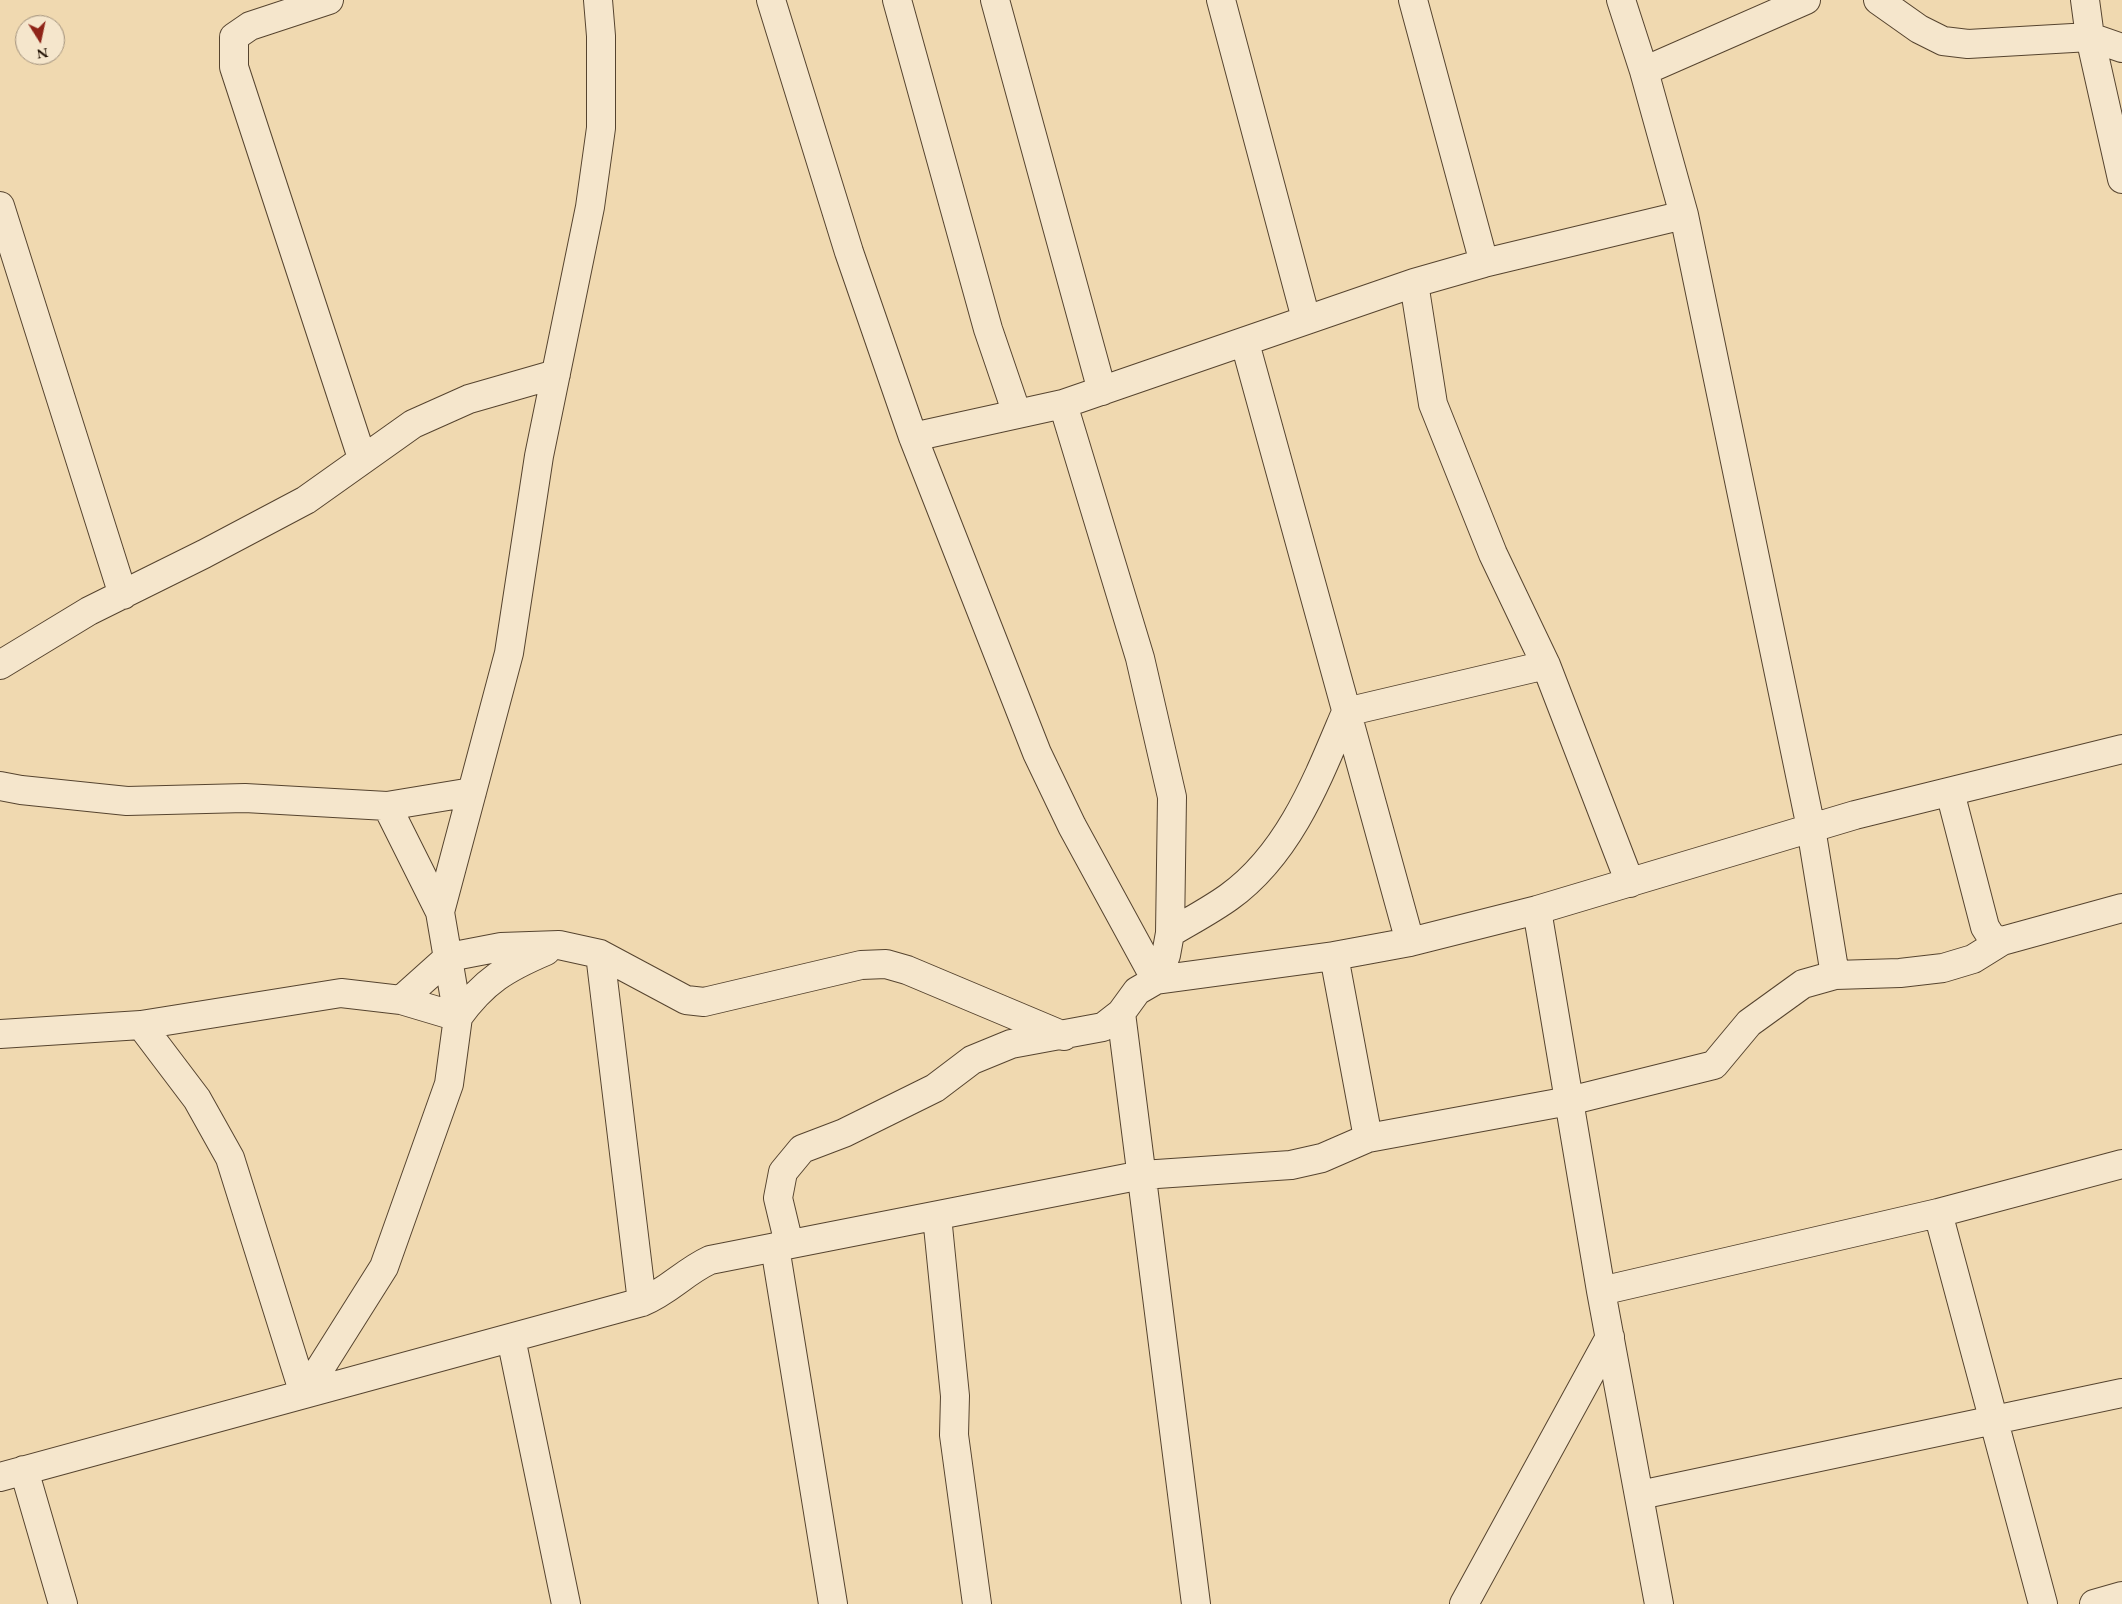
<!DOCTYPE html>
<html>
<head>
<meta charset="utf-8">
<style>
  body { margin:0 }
  #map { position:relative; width:2122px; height:1604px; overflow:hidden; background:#f0d9b0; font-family:"EB Garamond",serif }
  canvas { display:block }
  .north { position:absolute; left:15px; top:15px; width:50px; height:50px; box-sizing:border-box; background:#f5e6cc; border:1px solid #a1917c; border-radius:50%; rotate:170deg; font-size:14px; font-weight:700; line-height:20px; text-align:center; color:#221204 }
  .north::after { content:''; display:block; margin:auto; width:18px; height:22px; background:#8f2418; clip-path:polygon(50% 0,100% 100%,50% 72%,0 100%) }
</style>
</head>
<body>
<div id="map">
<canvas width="2122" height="1604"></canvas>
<div class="north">N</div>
</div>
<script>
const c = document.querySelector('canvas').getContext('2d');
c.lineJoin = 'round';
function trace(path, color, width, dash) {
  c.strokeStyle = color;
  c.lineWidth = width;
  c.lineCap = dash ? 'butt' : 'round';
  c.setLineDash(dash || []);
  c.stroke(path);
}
const street = new Path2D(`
  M 329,0 L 250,26 L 234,37 L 234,67 L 362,458
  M 771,0 L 849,252 L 913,437 L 1037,753 L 1072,826 L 1156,980
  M 897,0 L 988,329 L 1017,414
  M 995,0 L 1102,391
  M 1221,0 L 1306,319
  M 1413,0 L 1484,263
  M 1621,0 L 1644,71 L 1684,215 L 1811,828 L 1835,975
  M 1878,0 L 1919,29 L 1943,41 L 1968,44 L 2090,37 L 2122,48
  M 2085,0 L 2090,37 L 2122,179
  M 1644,71 L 1806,0
  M 0,206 L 123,595
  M 1414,283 L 1433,404 L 1493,554 L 1546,665 L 1630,883
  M 1245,343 L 1410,942
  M 1063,404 L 1140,658 L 1172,797 L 1170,933 L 1166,955 L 1156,980
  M 913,437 L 1063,404 L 1414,283 L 1484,263 L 1684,215
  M 0,665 L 89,611 L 204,554 L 306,500 L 413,424 L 469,399 L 556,374
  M 0,786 L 21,790 L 127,801 L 245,798 L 387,806 L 472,792
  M 1950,792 L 1985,927 L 1992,938 L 2002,941
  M 1537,910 L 1601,1291 L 1659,1604
  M 440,912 L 509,653 L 539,456 L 590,207 L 601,128 L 601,36 L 598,0
  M 1170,933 C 1190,921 1211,910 1229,897 C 1290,853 1318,778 1346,712 L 1546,665
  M 600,954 L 642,1302
  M 1334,956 L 1368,1138
  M 401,1000 L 449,957 L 501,947 L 559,945 L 600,954 L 686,1000 L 704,1002 L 861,965 L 886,964 L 907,970 L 1064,1036
  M 1121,1013 L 1196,1604
  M 458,1017 C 484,981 506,968 546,951
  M 141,1025 L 197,1099 L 230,1158 L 304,1394
  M 0,1034 L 141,1025 L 341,993 L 401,1000 L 458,1017
  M 1938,1213 L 2043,1604
  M 937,1216 L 955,1396 L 954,1435 L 977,1604
  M 789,1244 L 778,1198 L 783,1172 L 802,1149 L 844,1133 L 935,1088 L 972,1060 L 1011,1044 L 1103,1027 L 1121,1013 L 1137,991 L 1156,980 L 1334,956 L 1410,942 L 1537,910 L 1855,815 L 2122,749
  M 775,1247 L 833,1604
  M 1601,1291 L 1938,1213 L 2122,1164
  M 511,1338 L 566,1604
  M 304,1394 L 384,1267 L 449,1084 L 458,1017 L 440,912 L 387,806
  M 24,1470 L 63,1604
  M 0,1477 L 642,1302 C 669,1291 684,1272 710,1260 L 1142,1175 L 1291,1165 L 1322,1158 L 1368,1138 L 1569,1101 L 1714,1065 L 1749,1023 L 1803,984 L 1835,975 L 1900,973 L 1943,968 L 1973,959 L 2002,941 L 2122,908
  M 1640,1495 L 2122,1393
  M 1464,1604 L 1610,1337
  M 2094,1604 L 2122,1596`);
trace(street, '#56442f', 30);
trace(street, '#f5e6cc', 28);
</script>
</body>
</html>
